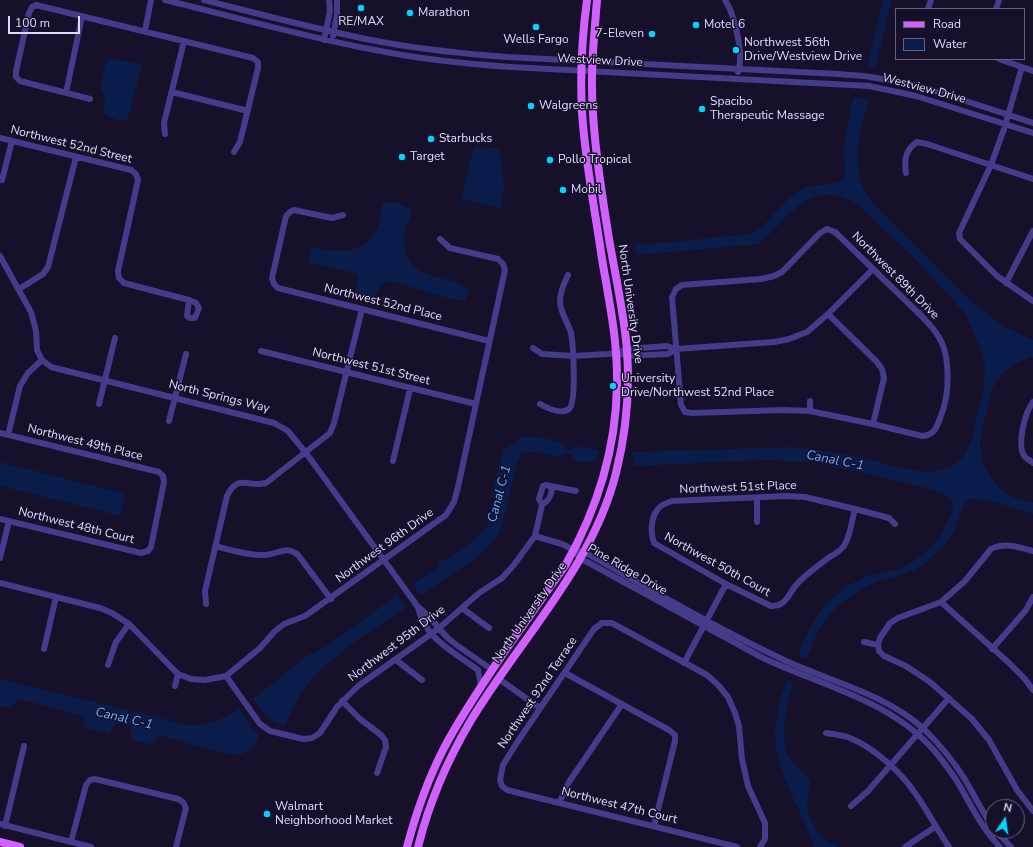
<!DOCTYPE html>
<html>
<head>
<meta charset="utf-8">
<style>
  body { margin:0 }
  #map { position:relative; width:1033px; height:847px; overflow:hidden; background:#17102a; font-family:"Nunito Sans",sans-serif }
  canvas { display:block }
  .legend { position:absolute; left:895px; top:8px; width:130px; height:52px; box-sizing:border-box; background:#17102a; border:1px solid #68617f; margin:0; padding:5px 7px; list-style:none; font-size:12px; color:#e1daff }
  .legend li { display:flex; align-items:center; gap:8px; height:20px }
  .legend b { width:20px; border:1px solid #68617f }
  .north { position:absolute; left:985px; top:799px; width:40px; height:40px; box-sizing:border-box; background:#17102a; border:1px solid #68617f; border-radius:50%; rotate:13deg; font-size:11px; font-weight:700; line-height:16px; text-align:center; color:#e1daff }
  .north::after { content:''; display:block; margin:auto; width:14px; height:18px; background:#06d2ff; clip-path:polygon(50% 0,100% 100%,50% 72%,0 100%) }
  .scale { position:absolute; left:8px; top:16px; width:72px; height:18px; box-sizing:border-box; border:2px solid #e1daff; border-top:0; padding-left:5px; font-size:12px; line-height:14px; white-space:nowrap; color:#e1daff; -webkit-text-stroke:3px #17102a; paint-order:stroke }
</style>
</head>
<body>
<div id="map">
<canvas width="1033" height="847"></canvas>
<ul class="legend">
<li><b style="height:5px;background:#d061ff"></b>Road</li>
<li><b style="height:11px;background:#0a1c4a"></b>Water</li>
</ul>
<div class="north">N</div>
<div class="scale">100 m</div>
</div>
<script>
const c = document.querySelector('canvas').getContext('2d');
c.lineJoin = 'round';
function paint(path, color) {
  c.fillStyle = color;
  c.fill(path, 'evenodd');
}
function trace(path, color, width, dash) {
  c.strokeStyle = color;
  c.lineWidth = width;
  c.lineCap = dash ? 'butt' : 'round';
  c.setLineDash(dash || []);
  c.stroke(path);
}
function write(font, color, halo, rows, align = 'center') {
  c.font = font + ' "Nunito Sans",sans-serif';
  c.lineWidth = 3;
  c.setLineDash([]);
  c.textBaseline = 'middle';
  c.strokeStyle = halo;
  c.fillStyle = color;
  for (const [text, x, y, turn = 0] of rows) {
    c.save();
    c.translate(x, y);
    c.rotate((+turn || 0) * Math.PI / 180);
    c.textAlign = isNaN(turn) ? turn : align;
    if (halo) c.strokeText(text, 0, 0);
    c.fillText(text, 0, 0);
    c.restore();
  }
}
const water = new Path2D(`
  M 883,0 L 892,0 L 875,68 L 867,67 Z
  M 111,58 L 143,65 L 138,79 L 129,115 L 127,119 L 122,121 L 106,116 L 103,111 L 105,96 L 101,88 L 101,84 L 106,63 Z
  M 854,97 L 869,100 C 859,135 848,170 872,203 L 964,295 L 980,309 L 1007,328 L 1033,340 L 1033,357 C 1016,361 998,374 992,390 C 989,398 988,406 986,414 C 984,423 981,432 980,441 C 979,463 995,489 1015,498 C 1021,500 1027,501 1033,503 L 1033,514 C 1021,510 981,497 971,499 C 962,501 959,520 955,528 C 950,541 937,553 926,562 C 911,575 891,577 873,584 C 860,589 845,599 835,609 C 828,616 822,624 817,633 C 813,640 811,655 803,659 L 799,656 C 799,647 806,636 810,628 C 822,605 843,585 868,576 C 878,573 890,572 900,568 C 922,559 938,543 947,522 C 951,514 955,508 952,500 L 943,494 L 920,486 L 814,462 L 765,460 L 635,466 L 633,462 L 633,452 L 792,447 L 813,449 L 855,456 L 899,467 L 928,473 L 952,466 L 962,458 L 972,441 L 976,417 L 984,391 L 985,365 L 980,348 L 965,314 L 947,293 L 912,256 L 860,207 C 813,173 791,216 759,244 L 636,255 L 634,245 C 663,243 692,240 720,237 C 729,236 749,236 756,231 C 773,219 783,199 802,189 C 816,182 833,188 845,177 L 844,148 L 851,107 Z
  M 474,147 L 499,148 L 504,185 L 501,208 L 461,199 Z
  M 382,202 L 398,203 L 411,209 C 413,216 407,223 405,229 C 401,244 407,265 423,272 C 428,274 434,277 440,278 C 450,281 461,281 469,289 L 465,300 C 454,302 405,285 392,281 C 382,282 379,289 374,297 L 361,295 L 355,292 L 359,280 L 357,275 L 344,270 L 311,263 L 309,261 L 309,256 L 312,247 C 320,247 328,251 337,251 C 351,252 368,246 375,233 C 380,225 381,211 382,202 Z
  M 525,437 C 536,436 554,440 564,444 L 564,449 L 573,451 L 574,446 L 598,450 L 597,459 C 590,463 579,463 572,459 L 572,454 L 564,452 L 561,458 C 550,456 532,448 521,454 L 517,463 L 503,522 L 496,539 L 476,558 L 423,594 L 419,594 L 413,586 L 414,583 L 440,566 L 438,560 L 440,558 L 446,561 C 456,551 480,538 486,528 C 489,522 488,515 490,509 L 495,505 L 495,499 L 491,497 L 503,452 C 508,444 516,440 525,437 Z
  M 0,462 L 126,494 L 120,516 L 0,486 Z
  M 396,594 L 406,608 C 373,630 336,652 309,682 C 298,694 292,711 285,725 C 269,723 262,711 253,699 L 307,656 L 325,647 L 335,640 L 392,599 Z
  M 0,679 L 188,725 C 210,725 221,720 239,709 L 247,722 L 259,735 C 258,744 249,752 241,754 C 228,757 175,739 160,735 L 157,737 L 153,744 L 150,744 L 131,739 L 131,728 L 130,725 C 124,724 118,722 113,726 L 111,732 L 109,734 L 83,727 L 84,720 L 82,716 L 20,699 L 9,708 L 0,706 Z
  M 790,681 L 793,683 C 793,689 790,693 789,698 C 784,717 780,743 791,760 C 796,768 805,773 810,781 L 807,806 L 810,818 L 819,834 L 826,841 L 840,847 L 814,847 C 802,810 773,769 775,729 C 776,723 777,717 778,711 C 780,700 782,691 787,682 Z`);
const minor = new Path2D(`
  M 165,0 C 235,17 305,37 375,50 C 420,59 465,64 511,67 L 869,86 L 916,96 L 1033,133
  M 204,0 C 264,15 325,32 387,43 C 427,50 467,54 507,57 L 838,74 L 864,76 L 906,83 L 935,91 L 1033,123
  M 725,0 C 735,15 744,55 738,72
  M 928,9 L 931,0
  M 996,9 L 999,0
  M 145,31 L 151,0
  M 333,36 L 337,15 L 337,0
  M 324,40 L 330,11 L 329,0
  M 999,59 L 1033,71
  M 1022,67 L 1004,129 L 991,165 L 959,233 L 960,239 L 997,276 L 1033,301
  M 172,92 L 248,111
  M 66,93 L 82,16
  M 90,99 L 20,81 L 16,77 L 16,71 L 29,13 L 32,7 L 36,5 L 253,58 L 258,62 L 258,68 L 240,142 L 234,152
  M 165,134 L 164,123 L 184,41
  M 0,138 L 131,170 L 136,174 L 138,180 L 118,271 L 119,278 L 124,283 L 189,300 L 196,303 L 199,308 L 195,318 L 190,318 L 187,316 L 189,300
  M 906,173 C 904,160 905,150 917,142 L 927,144 L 1033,179
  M 2,180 L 12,141
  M 343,215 L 332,218 L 294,210 L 290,212 L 286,216 L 272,278 L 274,284 L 278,288 L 489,341
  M 827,229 L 835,232 C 858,254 880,276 903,298 C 915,310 933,325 941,341 C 950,359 949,392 943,410 C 938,423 937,435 922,436 L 873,424 L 810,411 L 784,410 L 692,413 L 685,412 L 681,405 L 672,297 L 676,289 L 682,285 L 761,279 L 774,276 L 782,272 L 820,233 Z
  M 0,256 L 31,312 L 36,331 L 37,350 L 42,360 L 51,367 L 274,423 L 288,431 L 306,453 L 418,607 C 430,615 438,629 449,639 C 462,650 478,659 492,670
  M 1006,283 L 1033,231
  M 19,289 L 43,274 L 48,267 L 76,157
  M 828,314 L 876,361 L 882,369 L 884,378 L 873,424
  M 533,348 L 542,354 L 573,356 L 608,354 L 617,353 L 627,349 L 667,346 L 676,349
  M 261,351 L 476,404
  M 617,353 L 627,356 L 668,354 L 676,349 L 774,342 L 789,339 L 807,332 L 828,314 L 873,269
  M 1033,402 C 1025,412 1016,446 1025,457 C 1027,459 1031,461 1033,463
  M 99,404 L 115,338
  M 540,404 C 547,408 561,415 569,409 C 577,402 573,344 571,333 C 568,322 560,313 560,301 C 560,293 564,283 568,275
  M 810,411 L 810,401
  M 169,421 L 186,354
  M 0,433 L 159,472 L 163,476 L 164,482 L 151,547 L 148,551 L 141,553 L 0,519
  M 8,435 L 20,386 L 28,373 L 42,360
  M 393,461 L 410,389
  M 757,498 L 757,522
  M 542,505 C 549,501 551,496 552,489 L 550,486
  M 855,509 C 852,519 850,539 843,547 C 839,552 833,555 828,558 C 818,566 806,574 797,584 C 788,594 787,606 771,606 L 726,584 L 654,543 C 650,533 651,517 658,509 C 662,504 667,503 672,501 L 787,496 L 805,497 L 855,509 L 889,518 L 895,524
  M 535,536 L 562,544 L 574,550 L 584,552 C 650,589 716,628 784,660 C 831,682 884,693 924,729 C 939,744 953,760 964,778 C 974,794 982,812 993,827
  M 215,546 C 231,550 249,556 265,555 C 280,554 285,545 298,555 L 331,599
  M 578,556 L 581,559 L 589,563 L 763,658 C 822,686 894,701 937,754 C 944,763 952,773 958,783 C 971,805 982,829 1000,847
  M 0,558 L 9,521
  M 0,583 L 100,608 L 112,613 L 129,624 L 178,674 L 191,679 L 205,680 L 226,676 L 260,648 L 275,631 L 284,624 L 305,616 L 446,515 L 454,502 L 458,487 L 505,270 L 503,264 L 498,259 L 450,248 L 440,239
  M 941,602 L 1008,662 L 1025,679 L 1033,690
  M 206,604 L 205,591 L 227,496 C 238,473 248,488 266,483 L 330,433 L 334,423 L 362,309
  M 418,607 C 423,637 455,653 478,670 L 481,686
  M 462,608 L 489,628
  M 864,642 L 878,645 L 879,651 L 884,656 L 906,666 L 930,682 L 972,719 L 989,740 L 1017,790 L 1033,811
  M 878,645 L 880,638 L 890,623 L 898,618 L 941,602 L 965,581 L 991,549 C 1004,542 1019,547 1033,551
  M 44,649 L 56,597
  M 992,649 L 1026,610 L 1033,597
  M 396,660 L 422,680
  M 684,663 L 726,584
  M 108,665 L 116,642 L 129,624
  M 565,673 L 669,730 L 675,735 L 675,741 L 654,826
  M 226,676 L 260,724 L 270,731 L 303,739 L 312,738 L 320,733 L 337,707 L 358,686 L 438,629 L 479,593 L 502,578 L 513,566 L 535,536 L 542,505 L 539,499 L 543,486 L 546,485 L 576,491
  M 499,679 L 540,708
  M 175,686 L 178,674
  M 342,701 L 360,719 L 381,735 L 385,740 L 386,747 L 377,773
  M 826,733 C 834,734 843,735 850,738 C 874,748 900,771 915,793 C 927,810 937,829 949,847
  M 559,803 L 569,782 L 622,704
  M 851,806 L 868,791 L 949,698
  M 0,824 L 91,847
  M 5,826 L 24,746
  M 996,831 L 1011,847
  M 71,842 L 86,785 L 90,780 L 95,779 L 178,799 L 183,802 L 186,808 L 176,847
  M 737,847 L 507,790 L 502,786 L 500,780 L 503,765 L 516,744 L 594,629 L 602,623 L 612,623 L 707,675 L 718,685 L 728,697 L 735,713 L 739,726 L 742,759 L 748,786 L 765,823 L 765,839 L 760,847
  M 905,847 L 935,827`);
const major = new Path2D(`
  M 0,842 L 20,847
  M 407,847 C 416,813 428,779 444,748 C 463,712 486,679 509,645 C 528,619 546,592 565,566 C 597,510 616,449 617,385 C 618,342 609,300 602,259 C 595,210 585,161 582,112 C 580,75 582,37 587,0
  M 418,847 C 429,803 447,761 470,722 C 520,639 592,568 616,473 C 626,433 630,392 627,351 C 624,309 613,267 607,226 C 601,189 595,151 593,113 C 590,75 594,38 597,0`);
const markers = [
  [361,8,4,"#06d2ff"],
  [410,13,4,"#06d2ff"],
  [696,25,4,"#06d2ff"],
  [536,27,4,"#06d2ff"],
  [652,34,4,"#06d2ff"],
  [736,50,4,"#06d2ff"],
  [531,106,4,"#06d2ff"],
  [702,109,4,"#06d2ff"],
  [431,139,4,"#06d2ff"],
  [402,157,4,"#06d2ff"],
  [550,160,4,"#06d2ff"],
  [563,190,4,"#06d2ff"],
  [613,386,4,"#06d2ff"],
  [267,814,4,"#06d2ff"]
];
const poiNames = [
  ["Marathon",418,13],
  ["RE/MAX",361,22,"center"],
  ["Motel 6",704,25],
  ["7-Eleven",644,34,"right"],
  ["Wells Fargo",536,40,"center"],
  ["Northwest 56th",744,43],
  ["Drive/Westview Drive",744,57],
  ["Spacibo",710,102],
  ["Therapeutic Massage",710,116],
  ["Walgreens",539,106],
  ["Starbucks",439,139],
  ["Target",410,157],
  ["Pollo Tropical",558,160],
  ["Mobil",571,190],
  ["University",621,379],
  ["Drive/Northwest 52nd Place",621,393],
  ["Walmart",275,807],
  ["Neighborhood Market",275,821]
];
const streetNames = [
  ["Westview Drive",600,61,3],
  ["Westview Drive",924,89,15],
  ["Northwest 52nd Street",71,145,14],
  ["Northwest 89th Drive",895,276,45],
  ["Northwest 52nd Place",383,303,14],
  ["North University Drive",630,304,82],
  ["Northwest 51st Street",371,367,14],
  ["North Springs Way",219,397,14],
  ["Northwest 49th Place",85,443,14],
  ["Northwest 51st Place",738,488,-2],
  ["Northwest 48th Court",76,526,14],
  ["Northwest 96th Drive",385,546,-36],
  ["Northwest 50th Court",717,565,29],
  ["Pine Ridge Drive",627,570,30],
  ["North University Drive",530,613,-55],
  ["Northwest 95th Drive",397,644,-37],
  ["Northwest 92nd Terrace",538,693,-56],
  ["Northwest 47th Court",619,806,14]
];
const waterNames = [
  ["Canal C-1",835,461,11],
  ["Canal C-1",500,494,-75],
  ["Canal C-1",124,719,13]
];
paint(water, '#0a1c4a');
trace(minor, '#443b8a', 6);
trace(major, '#d061ff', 8);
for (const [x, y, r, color] of markers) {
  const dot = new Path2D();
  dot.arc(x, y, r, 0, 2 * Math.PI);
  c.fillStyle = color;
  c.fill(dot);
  trace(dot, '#17102a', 1.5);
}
write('12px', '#e1daff', '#17102a', poiNames, 'left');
write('12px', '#e1daff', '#17102a', streetNames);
write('italic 13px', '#68adff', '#17102a', waterNames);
</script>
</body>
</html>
